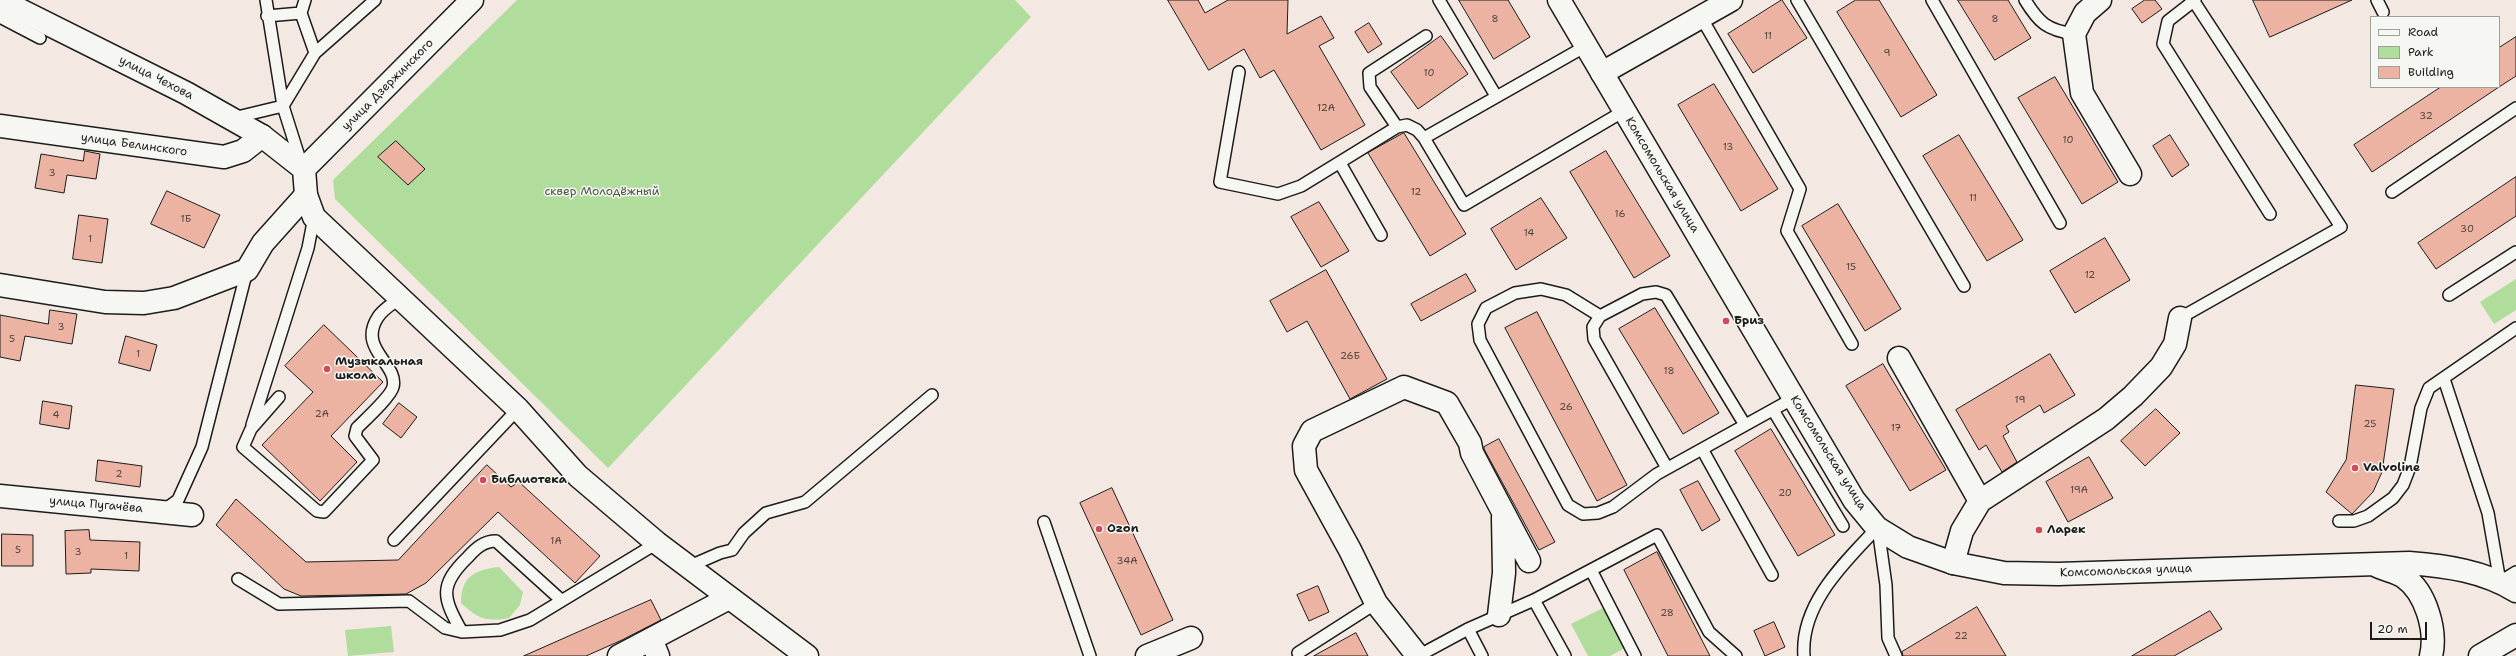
<!DOCTYPE html>
<html>
<head>
<meta charset="utf-8">
<style>
  body { margin:0 }
  #map { position:relative; width:2516px; height:656px; overflow:hidden; background:#f4e9e2; font-family:"Shantell Sans",sans-serif }
  canvas { display:block }
  .legend { position:absolute; left:2370px; top:16px; width:130px; height:72px; box-sizing:border-box; background:#f6f6f2; border:1px solid #9f9f9c; margin:0; padding:5px 7px; list-style:none; font-size:12px; color:#1c1c1c }
  .legend li { display:flex; align-items:center; gap:8px; height:20px }
  .legend b { width:20px; border:1px solid #9f9f9c }
  .scale { position:absolute; left:2370px; top:622px; width:57px; height:18px; box-sizing:border-box; border:2px solid #1c1c1c; border-top:0; padding-left:5px; font-size:12px; line-height:14px; white-space:nowrap; color:#1c1c1c; -webkit-text-stroke:3px #f6f6f2; paint-order:stroke }
</style>
</head>
<body>
<div id="map">
<canvas width="2516" height="656"></canvas>
<ul class="legend">
<li><b style="height:5px;background:#f6f6f2"></b>Road</li>
<li><b style="height:11px;background:#b0dd9b"></b>Park</li>
<li><b style="height:11px;background:#ecb3a3"></b>Building</li>
</ul>
<div class="scale">20 m</div>
</div>
<script>
const c = document.querySelector('canvas').getContext('2d');
c.lineJoin = 'round';
function paint(path, color) {
  c.fillStyle = color;
  c.fill(path, 'evenodd');
}
function trace(path, color, width, dash) {
  c.strokeStyle = color;
  c.lineWidth = width;
  c.lineCap = dash ? 'butt' : 'round';
  c.setLineDash(dash || []);
  c.stroke(path);
}
function write(font, color, halo, rows, align = 'center') {
  c.font = font + ' "Shantell Sans",sans-serif';
  c.lineWidth = 3;
  c.setLineDash([]);
  c.textBaseline = 'middle';
  c.strokeStyle = halo;
  c.fillStyle = color;
  for (const [text, x, y, turn = 0] of rows) {
    c.save();
    c.translate(x, y);
    c.rotate((+turn || 0) * Math.PI / 180);
    c.textAlign = isNaN(turn) ? turn : align;
    if (halo) c.strokeText(text, 0, 0);
    c.fillText(text, 0, 0);
    c.restore();
  }
}
const green = new Path2D(`
  M 517,0 L 1015,0 L 1031,17 L 608,468 L 335,199 L 333,180 Z
  M 2516,279 L 2516,310 L 2494,324 L 2480,302 Z
  M 499,567 L 523,592 L 520,605 L 509,618 C 486,622 478,619 461,603 C 461,576 475,570 499,567 Z
  M 1603,608 L 1625,648 L 1610,656 L 1588,656 L 1571,624 Z
  M 391,626 L 394,652 L 348,656 L 345,630 Z`);
const building = new Path2D(`
  M 1168,0 L 1198,0 L 1205,13 L 1228,0 L 1288,0 L 1287,34 L 1321,16 L 1334,38 L 1319,46 L 1365,125 L 1321,150 L 1274,70 L 1260,78 L 1244,49 L 1209,70 Z
  M 1459,0 L 1508,0 L 1530,37 L 1494,59 Z
  M 1782,0 L 1807,38 L 1753,73 L 1728,34 Z
  M 1856,0 L 1879,0 L 1937,95 L 1901,117 L 1837,12 Z
  M 1958,0 L 2008,0 L 2031,38 L 1995,60 Z
  M 2145,0 L 2155,0 L 2162,9 L 2142,23 L 2132,9 Z
  M 2253,0 L 2352,0 L 2270,37 Z
  M 1369,23 L 1382,44 L 1368,53 L 1355,32 Z
  M 1441,36 L 1468,74 L 1418,109 L 1391,72 Z
  M 2516,37 L 2516,76 L 2499,87 L 2499,48 Z
  M 2055,77 L 2118,182 L 2082,204 L 2018,98 Z
  M 1714,84 L 1778,189 L 1741,211 L 1678,105 Z
  M 2441,87 L 2499,87 L 2372,172 L 2354,145 Z
  M 1404,133 L 1466,234 L 1430,256 L 1368,153 Z
  M 1959,135 L 2023,240 L 1987,261 L 1923,156 Z
  M 2170,135 L 2189,165 L 2172,177 L 2153,146 Z
  M 396,141 L 425,169 L 408,185 L 378,157 Z
  M 85,151 L 100,154 L 96,179 L 67,175 L 64,193 L 35,188 L 41,154 L 83,161 Z
  M 1606,151 L 1670,256 L 1634,278 L 1570,172 Z
  M 2516,177 L 2516,216 L 2436,269 L 2418,243 Z
  M 167,191 L 220,215 L 204,248 L 151,224 Z
  M 1541,198 L 1567,238 L 1516,270 L 1491,229 Z
  M 1319,202 L 1349,251 L 1321,267 L 1291,217 Z
  M 1838,204 L 1901,309 L 1865,331 L 1802,226 Z
  M 79,215 L 108,219 L 102,263 L 73,259 Z
  M 2105,238 L 2130,280 L 2075,313 L 2050,271 Z
  M 1326,270 L 1387,379 L 1350,399 L 1307,321 L 1287,332 L 1270,301 Z
  M 1466,274 L 1476,291 L 1421,321 L 1411,304 Z
  M 1655,308 L 1719,413 L 1683,434 L 1619,329 Z
  M 50,310 L 77,314 L 72,344 L 25,336 L 20,361 L 0,357 L 0,315 L 48,324 Z
  M 1537,312 L 1627,485 L 1597,501 L 1505,328 Z
  M 324,325 L 383,382 L 331,436 L 357,462 L 320,501 L 262,445 L 313,392 L 285,366 Z
  M 126,336 L 157,345 L 150,371 L 119,363 Z
  M 2050,354 L 2075,395 L 2044,413 L 2040,405 L 2006,426 L 2009,432 L 2003,436 L 2017,462 L 2002,472 L 1986,445 L 1979,450 L 1956,410 Z
  M 1883,364 L 1946,470 L 1910,491 L 1846,386 Z
  M 2356,385 L 2394,389 L 2382,472 L 2373,492 L 2352,514 L 2326,492 L 2346,460 Z
  M 43,401 L 72,406 L 69,429 L 40,424 Z
  M 399,403 L 417,417 L 401,438 L 383,424 Z
  M 2156,409 L 2180,433 L 2145,466 L 2121,441 Z
  M 1771,429 L 1835,535 L 1798,556 L 1735,451 Z
  M 1499,439 L 1555,542 L 1539,550 L 1484,449 L 1484,447 Z
  M 2089,457 L 2113,498 L 2068,522 L 2046,482 Z
  M 98,460 L 142,466 L 140,487 L 96,481 Z
  M 487,465 L 511,487 L 519,482 L 600,556 L 575,583 L 498,512 L 426,583 L 406,594 L 301,596 L 284,589 L 216,525 L 236,499 L 306,562 L 398,560 Z
  M 1698,481 L 1720,520 L 1702,531 L 1680,490 Z
  M 1112,488 L 1173,620 L 1141,635 L 1080,503 Z
  M 89,530 L 90,540 L 140,542 L 139,571 L 91,569 L 91,573 L 66,574 L 65,531 Z
  M 2,534 L 33,535 L 33,566 L 2,566 Z
  M 1657,552 L 1710,656 L 1668,656 L 1624,570 Z
  M 1318,586 L 1329,612 L 1309,621 L 1297,595 Z
  M 651,600 L 661,620 L 622,640 L 586,656 L 524,656 Z
  M 1977,607 L 2006,656 L 1903,656 L 1902,652 Z
  M 2210,611 L 2222,629 L 2174,656 L 2132,656 Z
  M 1774,622 L 1785,647 L 1765,656 L 1754,631 Z
  M 1356,633 L 1368,656 L 1314,656 Z`);
const service = new Path2D(`
  M 266,0 L 283,106 L 301,163
  M 1439,0 L 1496,96
  M 1797,0 L 1964,286
  M 1932,0 L 2060,223
  M 2025,0 C 2039,23 2047,30 2074,34
  M 2195,0 L 2168,21 L 2163,44 L 2270,214
  M 2377,0 L 2383,12
  M 301,13 L 315,53
  M 267,16 L 301,13 L 305,0
  M 0,17 L 40,38
  M 1701,17 L 1800,189 L 1787,231 L 1852,344
  M 1239,72 L 1220,182 L 1278,194 L 1301,186 L 1397,127 L 1407,125 L 1417,130 L 1424,138 L 1464,205 L 1624,111
  M 233,118 L 283,106 L 315,53 L 375,0
  M 1397,127 L 1370,87 L 1369,73 L 1426,36
  M 1424,138 L 1586,46
  M 1340,163 L 1381,235
  M 2392,192 L 2516,108
  M 2449,295 L 2516,252
  M 1600,316 L 1566,295 L 1541,289 L 1515,293 L 1486,308 L 1478,324 L 1480,340 L 1568,505 L 1583,514 L 1598,513 L 1613,507 L 1657,474 L 1794,398
  M 2180,318 L 2341,227 L 2193,0
  M 2444,379 L 2488,513 L 2500,582 L 2516,572
  M 279,397 L 251,429 L 243,447 L 317,511 L 324,512 L 373,460 L 355,436 L 357,428 C 365,420 391,396 393,387 C 399,364 357,349 378,317 C 383,309 394,303 401,297
  M 1773,410 L 1843,526
  M 252,425 L 308,248 L 314,217
  M 1702,449 L 1772,575
  M 1667,468 L 1594,339 L 1593,327 L 1600,316 L 1642,294 L 1656,292 L 1666,295 L 1745,425
  M 163,511 L 178,500 L 202,447 L 247,270
  M 2339,521 L 2354,521 L 2368,516 L 2393,498 L 2403,485 L 2410,467 L 2421,408 L 2429,388 L 2516,328
  M 1044,522 L 1090,656
  M 1878,528 L 1886,585 L 1888,638 L 1896,656
  M 394,540 L 518,409
  M 690,566 L 720,553 L 732,550 L 744,533 L 766,513 L 805,502 L 932,395
  M 1591,570 L 1635,656
  M 238,579 L 279,604 L 409,601 L 445,628 L 462,632 L 500,630 L 530,620 L 657,543
  M 1534,600 L 1565,656
  M 1468,629 L 1482,656
  M 462,632 C 443,598 438,586 468,557 C 476,548 484,541 496,541 L 561,600
  M 1298,653 L 1376,603
  M 1418,656 L 1468,629 L 1534,600 L 1657,535 L 1709,632 L 1736,656
  M 1804,656 C 1800,604 1845,562 1877,528`);
const minor = new Path2D(`
  M 2100,0 L 2085,13 L 2074,34 L 2082,93 L 2130,174
  M 1602,73 L 1731,0
  M 0,126 L 224,157 L 243,151 L 262,136
  M 0,285 L 105,302 L 144,303 L 174,298 L 247,270 L 263,243 L 306,195
  M 1899,358 L 1980,501
  M 0,496 L 192,515
  M 1953,563 L 1962,531 L 1980,501 L 2106,419 L 2133,396 L 2161,367 L 2175,344 L 2180,318
  M 1499,615 L 1504,573 L 1503,517
  M 651,639 L 658,656
  M 1417,655 L 1376,603 L 1350,550 L 1306,470 L 1304,446 L 1312,431 L 1404,387 L 1447,403 L 1470,443 L 1472,453 L 1529,561
  M 619,656 L 729,598
  M 1147,656 L 1191,638`);
const tertiary = new Path2D(`
  M 0,0 L 186,93 L 262,136 L 304,169
  M 304,169 L 306,195 L 314,217 L 518,409 L 578,476 L 657,543 L 807,656
  M 304,169 L 472,0`);
const secondary = new Path2D(`
  M 1559,0 L 1854,500 L 1877,528 L 1908,547 L 1953,563 L 2004,573 L 2058,574 L 2409,563 C 2447,566 2483,571 2516,591
  M 2377,566 C 2385,570 2397,572 2404,577 C 2426,592 2437,631 2431,656`);
const primary = new Path2D(`
  M 2480,656 L 2516,635`);
const markers = [
  [1726,321,4,"#d1495b"],
  [327,369,4,"#d1495b"],
  [2355,468,4,"#d1495b"],
  [483,480,4,"#d1495b"],
  [1099,529,4,"#d1495b"],
  [2039,530,4,"#d1495b"]
];
const numberNames = [
  ["8",1495,19],
  ["8",1995,19],
  ["11",1768,36],
  ["9",1887,53],
  ["10",1429,73],
  ["12А",1326,108],
  ["32",2426,116],
  ["10",2068,140],
  ["13",1728,147],
  ["3",52,173],
  ["12",1416,192],
  ["11",1973,198],
  ["16",1620,214],
  ["1Б",186,219],
  ["30",2467,229],
  ["14",1529,233],
  ["1",90,239],
  ["15",1851,267],
  ["12",2090,275],
  ["3",61,327],
  ["5",12,339],
  ["1",138,354],
  ["26Б",1350,356],
  ["18",1669,371],
  ["19",2020,400],
  ["26",1566,407],
  ["2А",322,414],
  ["4",56,415],
  ["25",2370,424],
  ["17",1896,428],
  ["2",119,474],
  ["19А",2079,490],
  ["20",1785,493],
  ["1А",556,541],
  ["5",18,550],
  ["3",78,552],
  ["1",126,556],
  ["34А",1127,561],
  ["28",1667,613],
  ["22",1961,636]
];
const streetNames = [
  ["улица Чехова",156,78,27],
  ["улица Дзержинского",388,85,-45],
  ["улица Белинского",134,145,8],
  ["Комсомольская улица",1662,175,59],
  ["Комсомольская улица",1828,453,58],
  ["улица Пугачёва",96,505,5],
  ["Комсомольская улица",2126,571,-2]
];
const parkNames = [
  ["сквер Молодёжный",602,192]
];
const poiNames = [
  ["Бриз",1734,321],
  ["Музыкальная",335,362],
  ["школа",335,376],
  ["Valvoline",2363,468],
  ["Библиотека",491,480],
  ["Ozon",1107,529],
  ["Ларек",2047,530]
];
paint(green, '#b0dd9b');
paint(building, '#ecb3a3');
trace(building, '#1c1c1c', 1);
trace(service, '#1c1c1c', 14);
trace(minor, '#1c1c1c', 25);
trace(tertiary, '#1c1c1c', 25);
trace(secondary, '#1c1c1c', 25);
trace(primary, '#1c1c1c', 25);
trace(service, '#f6f6f2', 11);
trace(minor, '#f6f6f2', 22);
trace(tertiary, '#f6f6f2', 22);
trace(secondary, '#f6f6f2', 22);
trace(primary, '#f6f6f2', 22);
for (const [x, y, r, color] of markers) {
  const dot = new Path2D();
  dot.arc(x, y, r, 0, 2 * Math.PI);
  c.fillStyle = color;
  c.fill(dot);
  trace(dot, '#f6f6f2', 1.5);
}
write('10px', '#50423e', null, numberNames);
write('12px', '#1c1c1c', '#f6f6f2', streetNames);
write('12px', '#485642', '#f6f6f2', parkNames);
write('bold 12px', '#1c1c1c', '#f6f6f2', poiNames, 'left');
</script>
</body>
</html>
